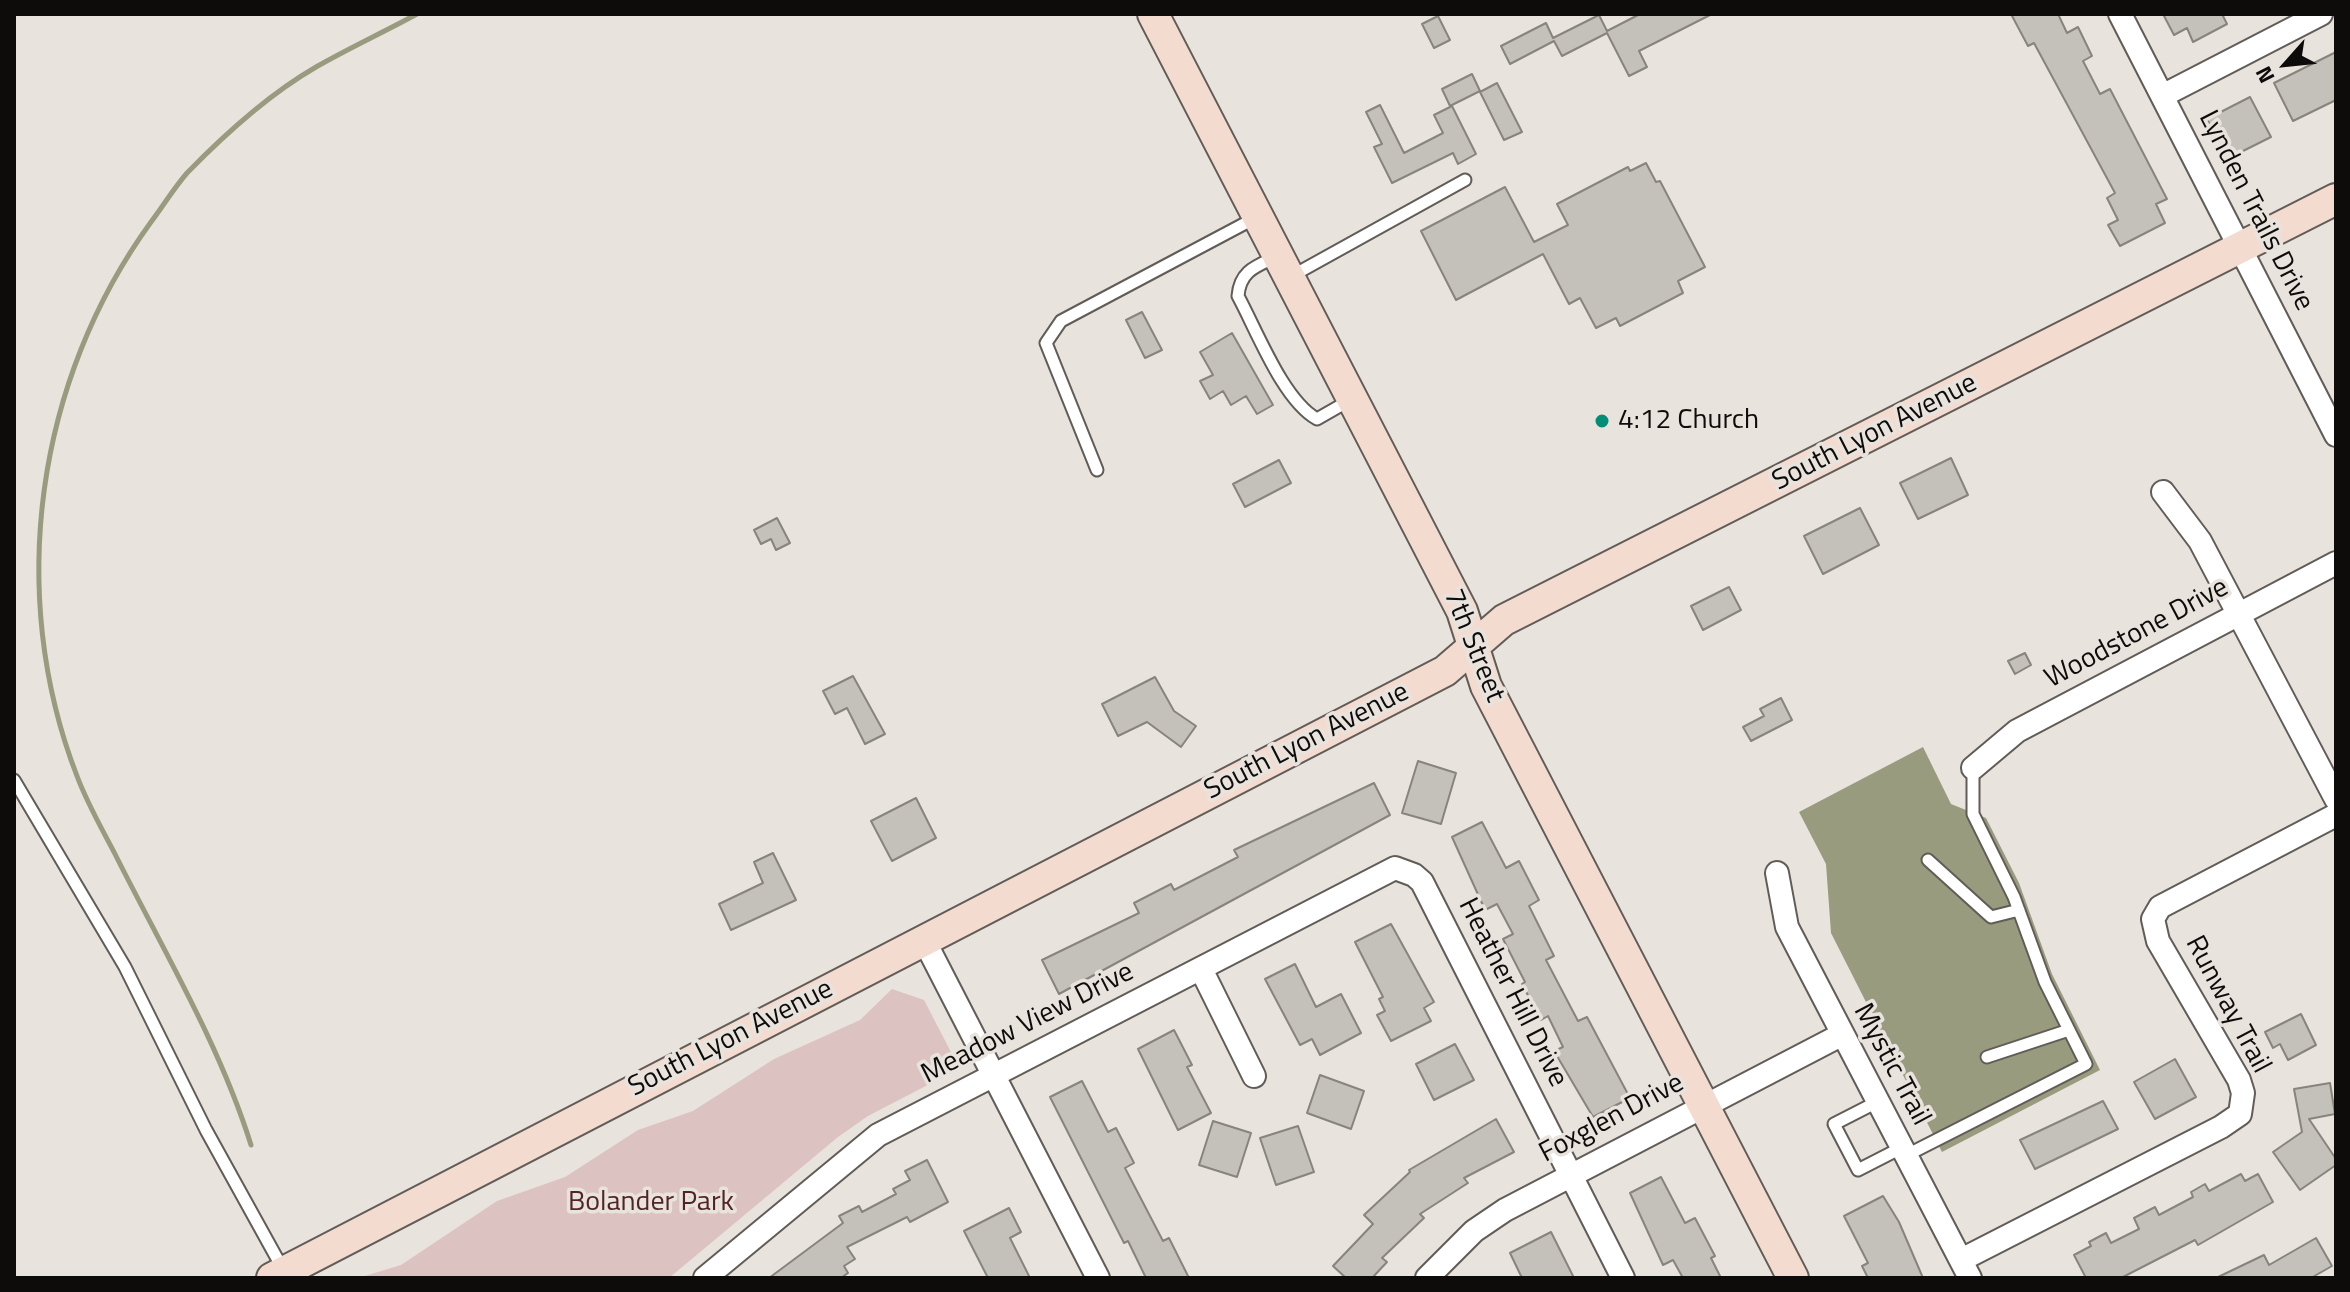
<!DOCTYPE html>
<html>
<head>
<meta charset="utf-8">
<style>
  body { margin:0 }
  #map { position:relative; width:2350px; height:1292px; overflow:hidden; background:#e9e3dd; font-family:"Titillium Web",sans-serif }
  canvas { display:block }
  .frame { position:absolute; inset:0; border:16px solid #0e0c0a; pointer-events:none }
  .north { position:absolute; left:2246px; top:24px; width:80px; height:80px; -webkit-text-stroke:6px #e9e3dd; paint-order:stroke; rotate:243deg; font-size:22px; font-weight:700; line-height:32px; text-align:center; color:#0e0c0a }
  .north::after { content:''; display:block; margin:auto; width:28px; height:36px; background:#0e0c0a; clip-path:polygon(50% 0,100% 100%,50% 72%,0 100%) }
</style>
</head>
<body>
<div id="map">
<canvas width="2350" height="1292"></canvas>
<div class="frame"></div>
<div class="north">N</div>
</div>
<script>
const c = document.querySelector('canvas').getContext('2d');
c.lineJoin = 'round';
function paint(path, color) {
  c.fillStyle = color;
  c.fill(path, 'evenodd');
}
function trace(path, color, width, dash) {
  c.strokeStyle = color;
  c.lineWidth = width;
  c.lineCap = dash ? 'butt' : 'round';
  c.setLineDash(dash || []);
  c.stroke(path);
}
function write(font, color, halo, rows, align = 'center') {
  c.font = font + ' "Titillium Web",sans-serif';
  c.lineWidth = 7;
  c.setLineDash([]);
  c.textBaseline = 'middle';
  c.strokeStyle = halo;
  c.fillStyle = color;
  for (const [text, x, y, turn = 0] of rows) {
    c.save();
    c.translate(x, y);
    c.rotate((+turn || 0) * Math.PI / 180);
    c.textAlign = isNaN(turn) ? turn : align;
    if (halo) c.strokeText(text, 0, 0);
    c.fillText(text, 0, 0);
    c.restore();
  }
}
const green = new Path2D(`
  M 892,989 L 924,1000 L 952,1054 L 947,1075 L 868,1116 L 838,1137 L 669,1278 L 358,1278 L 401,1265 L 497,1201 L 565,1177 L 638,1130 L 693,1111 L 774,1059 L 860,1020 Z`);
const water = new Path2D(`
  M 1923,747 L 1951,804 L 1986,818 L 2019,883 L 2052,974 L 2100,1070 L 1942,1152 L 1831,933 L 1826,864 L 1799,812 Z`);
const stream = new Path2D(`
  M 251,1145 C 219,1043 163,950 115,854 C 102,829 87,803 77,776 C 6,593 36,380 151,222 C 163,206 174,188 187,173 C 224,135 271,93 316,67 C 349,48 384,32 417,14`);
const building = new Path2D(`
  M 1640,14 L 1712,14 L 1639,51 L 1647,67 L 1629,76 L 1607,33 L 1562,56 L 1554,41 L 1510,64 L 1501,46 L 1546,23 L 1553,38 L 1599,15 L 1607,31 Z
  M 2011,14 L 2058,14 L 2067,33 L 2078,27 L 2092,56 L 2083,61 L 2100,94 L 2110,89 L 2167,199 L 2156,204 L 2165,223 L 2120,246 L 2108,225 L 2118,220 L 2107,198 L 2115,193 L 2034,43 L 2028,46 Z
  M 2163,14 L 2222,14 L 2227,24 L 2193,42 L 2187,28 L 2174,35 Z
  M 1438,16 L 1450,40 L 1434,48 L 1422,24 Z
  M 2336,52 L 2336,100 L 2293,121 L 2274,83 Z
  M 1472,74 L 1480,91 L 1450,106 L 1442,89 Z
  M 1497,83 L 1522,132 L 1504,140 L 1480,92 Z
  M 2250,97 L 2271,137 L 2227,159 L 2207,119 Z
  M 1380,105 L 1404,153 L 1443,133 L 1434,115 L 1452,106 L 1476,154 L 1458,164 L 1453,153 L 1392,183 L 1374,147 L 1382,144 L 1366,112 Z
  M 1646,163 L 1656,182 L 1660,181 L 1705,267 L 1678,281 L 1683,293 L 1620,326 L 1616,318 L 1596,328 L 1580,298 L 1569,304 L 1543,254 L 1456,300 L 1421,231 L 1505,187 L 1534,242 L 1568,225 L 1557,204 L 1628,167 L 1630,171 Z
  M 1142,312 L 1162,350 L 1145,358 L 1126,320 Z
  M 1232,333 L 1273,405 L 1257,414 L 1246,396 L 1231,405 L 1223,391 L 1210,399 L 1200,381 L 1213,375 L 1200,352 Z
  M 1951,458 L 1968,495 L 1918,519 L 1900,483 Z
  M 1279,460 L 1291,483 L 1245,507 L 1233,484 Z
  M 1860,508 L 1879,545 L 1823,574 L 1804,536 Z
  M 777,518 L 790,543 L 776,550 L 771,539 L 761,544 L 754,530 Z
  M 1729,587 L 1741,610 L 1703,630 L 1691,606 Z
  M 2025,653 L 2031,665 L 2015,674 L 2008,661 Z
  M 853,676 L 885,734 L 865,744 L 847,708 L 835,714 L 823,691 Z
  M 1155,677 L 1174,711 L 1196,726 L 1181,747 L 1147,722 L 1118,736 L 1102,704 Z
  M 1781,698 L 1792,720 L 1751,741 L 1743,727 L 1764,716 L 1760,709 Z
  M 1418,761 L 1456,773 L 1441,824 L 1402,813 Z
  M 1374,783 L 1390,815 L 1059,994 L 1042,960 L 1139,913 L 1134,903 L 1171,884 L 1174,890 L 1238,857 L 1234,850 Z
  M 916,798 L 936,838 L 892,861 L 871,821 Z
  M 1482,822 L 1506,868 L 1519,861 L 1539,900 L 1529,906 L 1554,956 L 1546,960 L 1578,1021 L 1587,1017 L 1630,1098 L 1593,1117 L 1554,1051 L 1563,1047 L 1548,1016 L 1541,1020 L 1522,984 L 1525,982 L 1503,939 L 1513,934 L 1497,904 L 1485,910 L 1452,837 Z
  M 773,853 L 796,900 L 731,930 L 719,904 L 763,883 L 754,862 Z
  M 1391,924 L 1434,1002 L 1424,1008 L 1431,1021 L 1391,1041 L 1377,1015 L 1385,1011 L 1379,999 L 1383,997 L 1355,942 Z
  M 1295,964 L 1316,1007 L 1341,994 L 1361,1033 L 1320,1055 L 1312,1039 L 1300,1045 L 1265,979 Z
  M 2301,1014 L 2316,1045 L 2288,1060 L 2280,1044 L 2273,1048 L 2265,1032 Z
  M 1174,1030 L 1192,1065 L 1187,1067 L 1211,1113 L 1178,1130 L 1138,1049 Z
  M 1455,1044 L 1474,1080 L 1434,1100 L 1416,1064 Z
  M 2175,1059 L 2196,1097 L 2155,1119 L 2134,1082 Z
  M 1320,1075 L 1364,1091 L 1351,1129 L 1307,1113 Z
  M 1082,1081 L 1108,1132 L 1116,1128 L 1134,1163 L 1125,1168 L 1163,1241 L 1169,1238 L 1189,1278 L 1146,1278 L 1128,1241 L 1124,1243 L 1050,1097 Z
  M 2330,1083 L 2335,1114 L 2309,1119 L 2336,1159 L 2336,1165 L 2300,1190 L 2273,1152 L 2302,1132 L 2294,1089 Z
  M 2103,1101 L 2118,1129 L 2035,1169 L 2020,1140 Z
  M 1496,1119 L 1514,1152 L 1464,1178 L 1468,1183 L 1420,1214 L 1424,1218 L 1382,1258 L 1387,1262 L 1372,1278 L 1346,1278 L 1333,1266 L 1373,1224 L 1364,1215 L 1410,1172 L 1409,1170 Z
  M 1213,1121 L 1251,1133 L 1237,1177 L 1199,1165 Z
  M 1298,1126 L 1314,1172 L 1276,1185 L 1260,1138 Z
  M 927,1160 L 948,1202 L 910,1222 L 907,1217 L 847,1247 L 855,1259 L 844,1266 L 848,1273 L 841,1278 L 769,1278 L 843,1223 L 839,1216 L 859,1206 L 862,1212 L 896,1194 L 893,1189 L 910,1180 L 905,1171 Z
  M 2241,1174 L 2245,1181 L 2258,1174 L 2273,1202 L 2198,1245 L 2195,1240 L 2121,1278 L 2086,1278 L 2074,1255 L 2091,1246 L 2089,1242 L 2106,1233 L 2111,1243 L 2139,1229 L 2134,1218 L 2155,1207 L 2159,1215 L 2193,1197 L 2191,1192 L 2205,1184 L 2209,1191 Z
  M 1661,1177 L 1685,1223 L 1695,1218 L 1715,1256 L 1711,1258 L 1721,1278 L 1683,1278 L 1673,1260 L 1663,1265 L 1630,1193 Z
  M 1883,1196 L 1899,1222 L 1923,1278 L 1868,1278 L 1862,1266 L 1868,1263 L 1844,1216 Z
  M 1009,1208 L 1021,1232 L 1010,1238 L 1030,1278 L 988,1278 L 964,1231 Z
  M 1551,1232 L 1574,1278 L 1522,1278 L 1510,1253 Z
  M 2316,1238 L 2332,1266 L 2311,1278 L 2216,1278 L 2264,1255 L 2269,1265 Z`);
const lane = new Path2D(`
  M 1278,256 C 1257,266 1240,270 1238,296 C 1257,331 1283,400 1317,419 L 1352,399
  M 1290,277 L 1465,180
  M 1097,470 L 1046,343 L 1061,321 L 1257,217
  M 14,780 L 125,967 L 206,1130 L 284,1271
  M 1928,860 L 1991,917 L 2019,910
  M 1987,1057 L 2069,1030
  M 1877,1102 L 1834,1124 L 1858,1170 L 1901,1148
  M 1905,1156 L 2086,1064 L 2045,982 L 2014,897 L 1973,814 L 1973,768`);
const street = new Path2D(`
  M 2120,14 L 2336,435
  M 2162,96 L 2321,14
  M 2163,492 L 2200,541 L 2336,799
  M 1973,768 L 2017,731 L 2336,563
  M 1777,873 L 1787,927 L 1970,1278
  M 924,940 L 1098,1278
  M 1201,969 L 1254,1076
  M 1961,1260 L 2221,1127 L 2240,1114 L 2243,1093 L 2239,1080 L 2158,941 L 2153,919 L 2160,907 L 2336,815
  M 705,1278 L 878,1135 L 1395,868 L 1414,875 L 1422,882 L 1623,1278
  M 1427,1278 L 1474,1231 L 1505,1210 L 1841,1035`);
const secondary = new Path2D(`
  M 1153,14 L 1462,611 L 1486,686 L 1793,1278
  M 272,1278 L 1445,671 L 1504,620 L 2336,199`);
const markers = [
  [1602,421,8,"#008e79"]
];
const streetNames = [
  ["Lynden Trails Drive",2255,211,63],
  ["South Lyon Avenue",1875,433,-27],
  ["Woodstone Drive",2137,634,-28],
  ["7th Street",1473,646,68],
  ["South Lyon Avenue",1307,742,-27],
  ["Heather Hill Drive",1512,993,63],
  ["Runway Trail",2227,1005,62],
  ["Meadow View Drive",1028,1024,-27],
  ["South Lyon Avenue",731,1039,-27],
  ["Mystic Trail",1891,1065,62],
  ["Foxglen Drive",1612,1119,-28]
];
const poiNames = [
  ["4:12 Church",1618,421]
];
const parkNames = [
  ["Bolander Park",651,1203]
];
paint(green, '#dcc3c1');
paint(water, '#999b7f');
trace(stream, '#999b7f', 5);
paint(building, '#c3c1b9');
trace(building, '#87847d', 2);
trace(lane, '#615c57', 15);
trace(street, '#615c57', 26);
trace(secondary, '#615c57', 34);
trace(lane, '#fff', 11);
trace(street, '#fff', 22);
trace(secondary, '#f4dbd0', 30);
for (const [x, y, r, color] of markers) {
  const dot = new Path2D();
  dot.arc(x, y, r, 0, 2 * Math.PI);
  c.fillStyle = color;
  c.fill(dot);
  trace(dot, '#e9e3dd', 3);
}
write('28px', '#0e0c0a', '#e9e3dd', streetNames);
write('28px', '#0e0c0a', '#e9e3dd', poiNames, 'left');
write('28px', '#532424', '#e9e3dd', parkNames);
</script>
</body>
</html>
